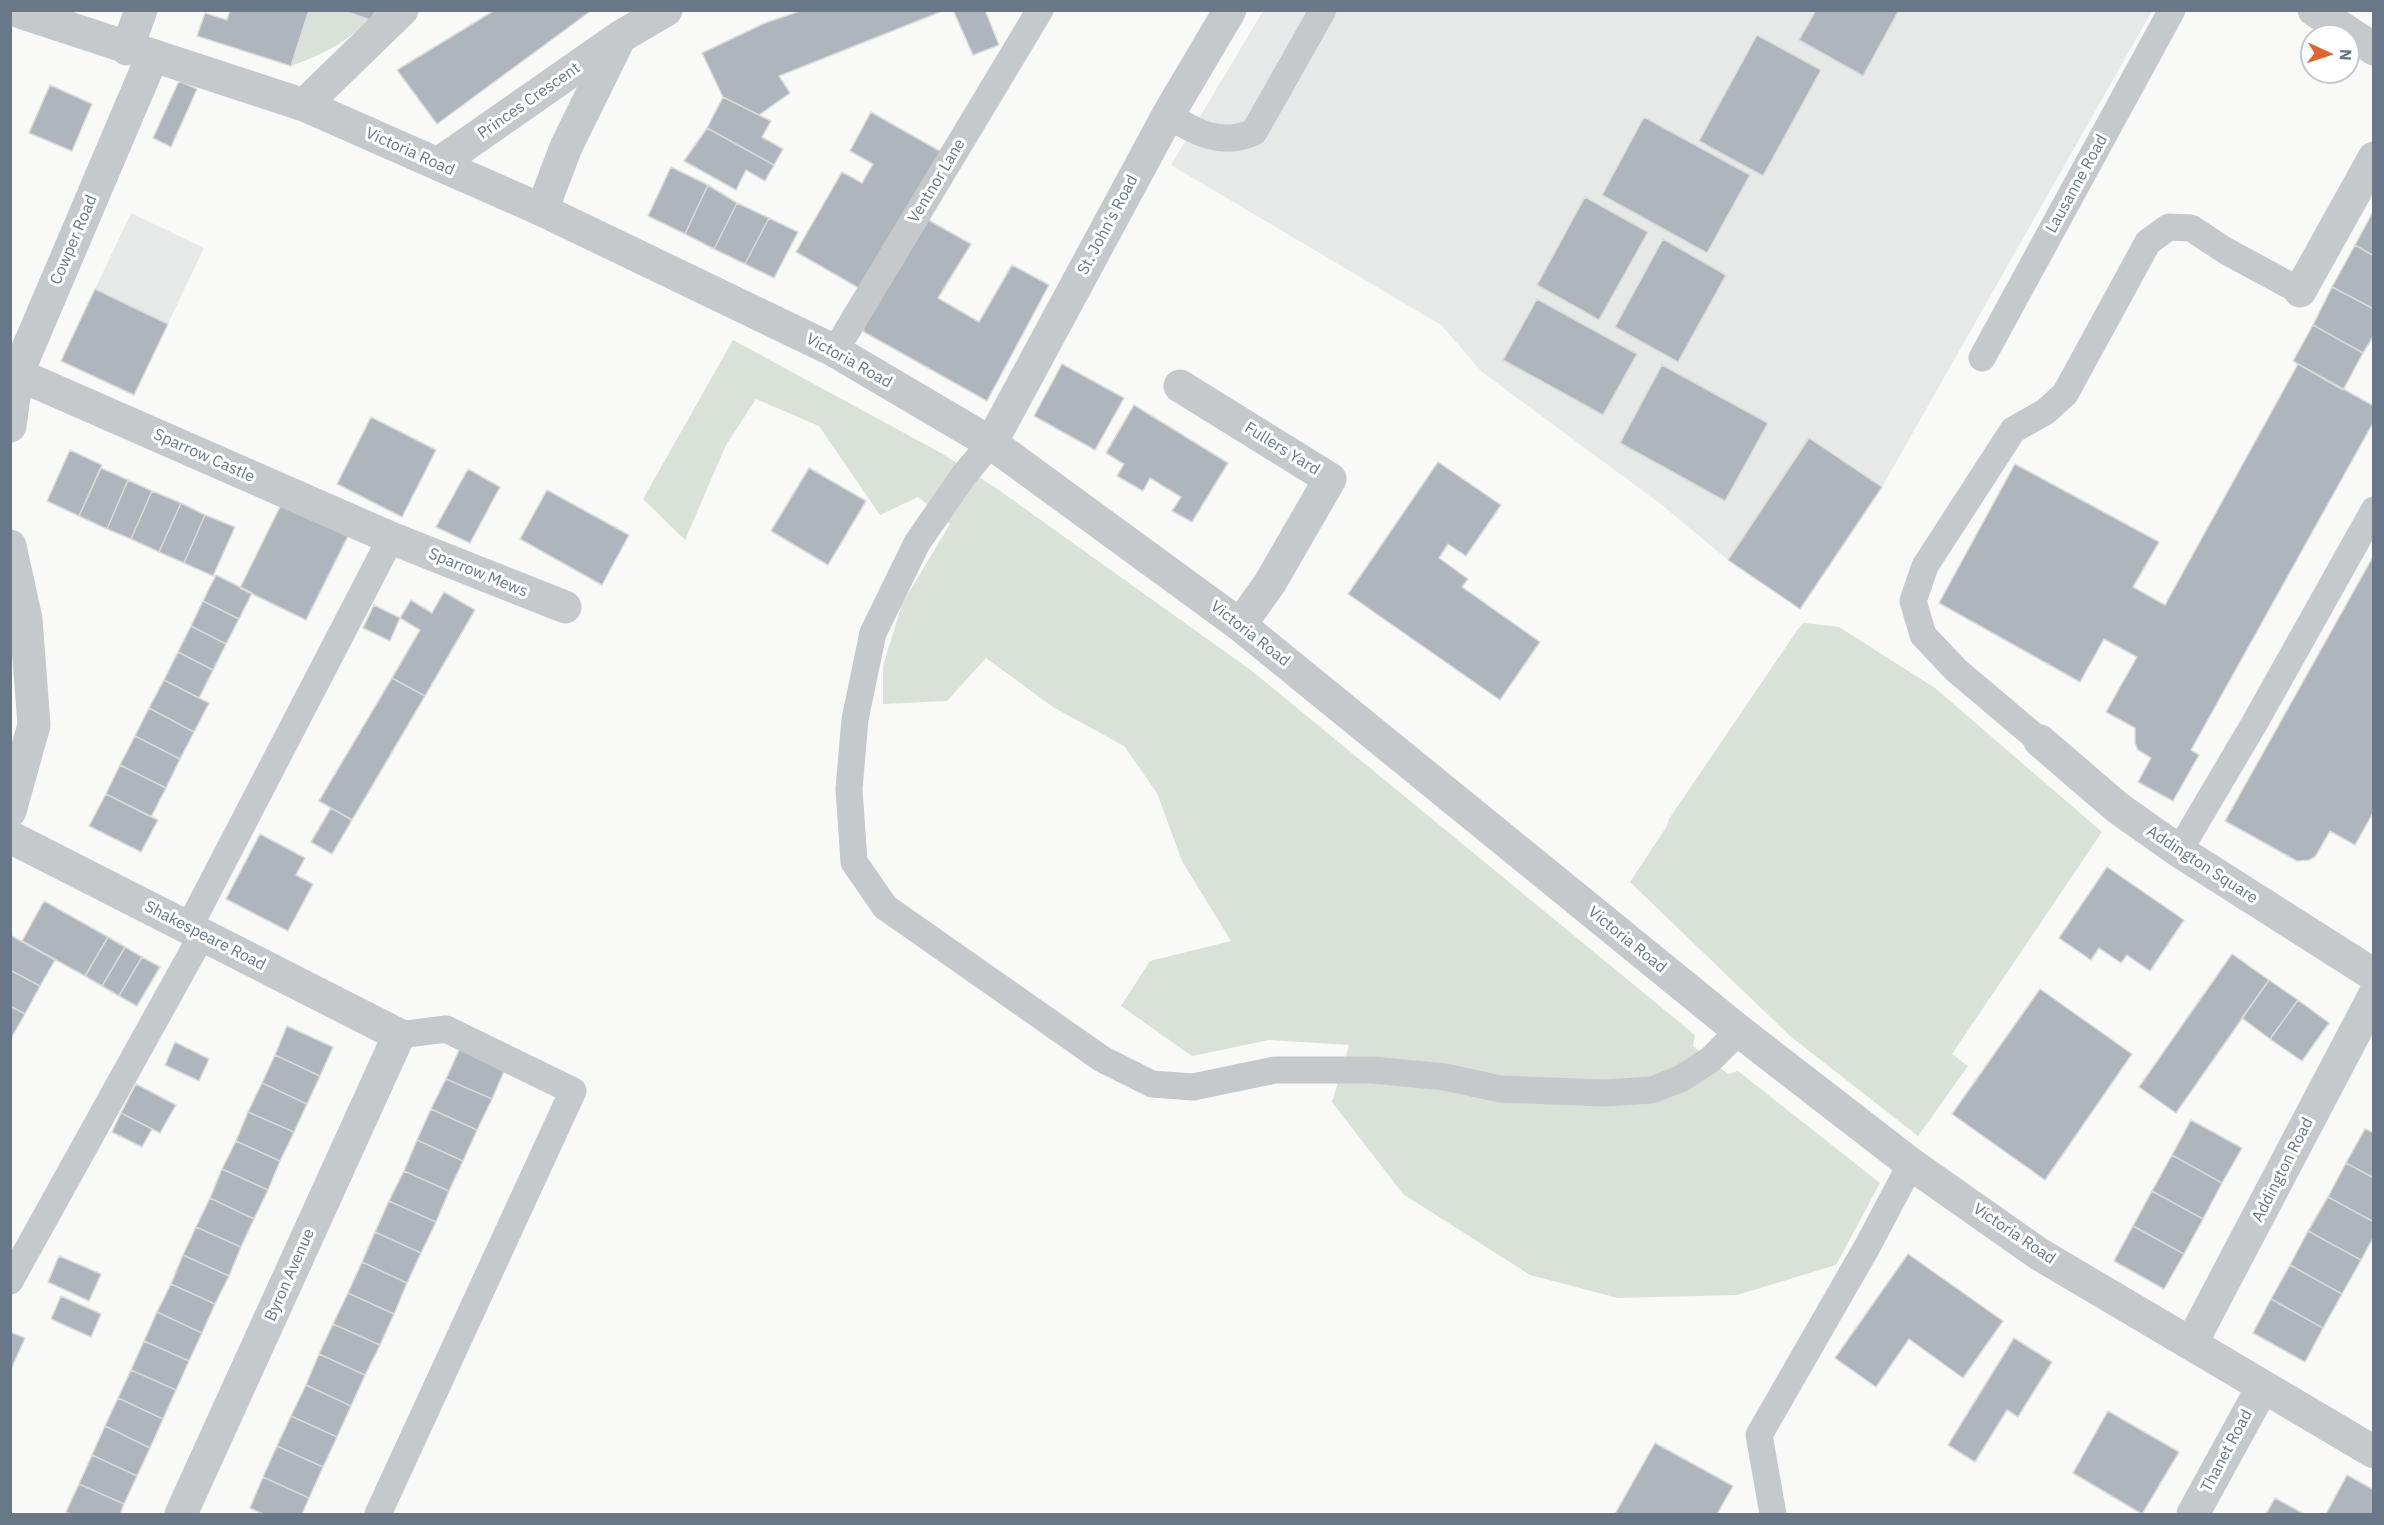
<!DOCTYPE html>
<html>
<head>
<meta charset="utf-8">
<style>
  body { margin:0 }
  #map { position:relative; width:2384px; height:1525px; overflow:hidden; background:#f9f9f7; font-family:"IBM Plex Sans",sans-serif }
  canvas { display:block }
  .frame { position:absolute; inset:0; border:12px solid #687888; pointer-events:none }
  .north { position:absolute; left:2300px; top:24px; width:60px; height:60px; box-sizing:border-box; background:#fff; border:2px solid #c3c9cf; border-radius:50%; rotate:93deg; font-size:16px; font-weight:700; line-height:24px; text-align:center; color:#687888 }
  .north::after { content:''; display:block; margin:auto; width:21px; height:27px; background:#e3632d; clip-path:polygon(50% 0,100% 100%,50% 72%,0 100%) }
</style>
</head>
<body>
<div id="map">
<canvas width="2384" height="1525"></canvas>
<div class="frame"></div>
<div class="north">N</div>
</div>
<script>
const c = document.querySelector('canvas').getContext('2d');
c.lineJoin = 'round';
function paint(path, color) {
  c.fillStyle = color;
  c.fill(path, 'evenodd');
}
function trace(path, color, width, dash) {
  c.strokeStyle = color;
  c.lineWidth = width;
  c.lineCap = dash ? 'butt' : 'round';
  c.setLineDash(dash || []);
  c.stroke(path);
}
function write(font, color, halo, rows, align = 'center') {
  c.font = font + ' "IBM Plex Sans",sans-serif';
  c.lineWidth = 6;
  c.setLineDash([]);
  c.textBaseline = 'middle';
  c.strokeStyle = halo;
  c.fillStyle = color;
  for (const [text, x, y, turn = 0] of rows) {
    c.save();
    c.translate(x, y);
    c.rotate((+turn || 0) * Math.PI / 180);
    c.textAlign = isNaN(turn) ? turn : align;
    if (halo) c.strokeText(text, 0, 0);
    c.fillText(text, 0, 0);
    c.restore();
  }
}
const built = new Path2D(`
  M 1263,11 L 2152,11 L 1882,487 L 1800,609 L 1728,560 L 1662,505 L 1482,372 L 1441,325 L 1171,165 Z
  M 131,213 L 204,248 L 134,395 L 61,361 Z`);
const green = new Path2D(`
  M 309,11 L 342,11 L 370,20 C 344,43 324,54 291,66 Z
  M 733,340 L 941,453 L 996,488 L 1252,671 L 1695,1035 L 1693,1046 L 1728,1074 L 1738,1071 L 1880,1183 L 1836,1265 L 1737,1295 L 1618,1298 L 1530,1275 L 1403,1194 L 1332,1102 L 1349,1045 L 1269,1040 L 1192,1056 L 1121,1006 L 1150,961 L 1231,941 L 1182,861 L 1157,793 L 1124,746 L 1053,707 L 986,658 L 947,701 L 883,704 L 883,666 L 902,604 L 950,524 L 918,497 L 880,515 L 819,426 L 756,399 L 726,445 L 685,540 L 643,499 Z
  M 1804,623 L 1839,627 L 1935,688 L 2102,832 L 1952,1054 L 1968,1066 L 1918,1136 L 1790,1036 L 1630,882 L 1667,826 L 1669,819 L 1798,629 Z`);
const building = new Path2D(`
  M 230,10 L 309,10 L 291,66 L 197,36 L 205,13 L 227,20 Z
  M 342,10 L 377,10 L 370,20 Z
  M 495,10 L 592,10 L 437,124 L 397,70 Z
  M 803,10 L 945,10 L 779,76 L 790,93 L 759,115 L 723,97 L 702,53 L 765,23 Z
  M 953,10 L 985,10 L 999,45 L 973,55 Z
  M 1816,10 L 1899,10 L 1863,76 L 1799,40 Z
  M 1757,35 L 1821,70 L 1763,176 L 1699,141 Z
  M 179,81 L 197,89 L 171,147 L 153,138 Z
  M 50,85 L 92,104 L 72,151 L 29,133 Z
  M 723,97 L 771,121 L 762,137 L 783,149 L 774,165 L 707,128 Z
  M 871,112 L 943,153 L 864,291 L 796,252 L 842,172 L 862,183 L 873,164 L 850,151 Z
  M 1644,117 L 1750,175 L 1707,253 L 1602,195 Z
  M 707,128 L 774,165 L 765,181 L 746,170 L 736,190 L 684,161 Z
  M 671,167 L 708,185 L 685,234 L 648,216 Z
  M 708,185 L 737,203 L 714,249 L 685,234 Z
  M 1585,197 L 1648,232 L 1599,320 L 1537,285 Z
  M 737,203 L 769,218 L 745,264 L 714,249 Z
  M 2374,210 L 2374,256 L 2355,245 Z
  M 923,217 L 971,244 L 938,298 L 979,322 L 1012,265 L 1049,285 L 987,401 L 864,332 L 862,322 Z
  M 769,218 L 798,232 L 774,278 L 745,264 Z
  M 1663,239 L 1726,275 L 1678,362 L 1615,327 Z
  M 2355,245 L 2374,256 L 2374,309 L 2332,287 Z
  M 2332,287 L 2374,309 L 2374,335 L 2363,353 L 2313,325 Z
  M 95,289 L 168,324 L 134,395 L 61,361 Z
  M 1537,299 L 1637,354 L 1603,415 L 1503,360 Z
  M 2313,325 L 2363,353 L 2343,390 L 2293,361 Z
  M 1062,364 L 1124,398 L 1095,450 L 1034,416 Z
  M 2298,364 L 2374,406 L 2374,421 L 2191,750 L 2199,755 L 2173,801 L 2138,782 L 2151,758 L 2138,750 L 2135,743 L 2135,728 L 2106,712 L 2137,657 L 2104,639 L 2080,682 L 1939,603 L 2015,464 L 2159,542 L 2133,587 L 2165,605 Z
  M 1662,365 L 1768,423 L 1725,501 L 1620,443 Z
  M 1134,405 L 1228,463 L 1192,522 L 1172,511 L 1181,497 L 1150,478 L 1143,491 L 1117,476 L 1124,464 L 1106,453 Z
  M 371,417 L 436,450 L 402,517 L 337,484 Z
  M 1809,438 L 1882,487 L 1800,609 L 1728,560 Z
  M 70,450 L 102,465 L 79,516 L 47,501 Z
  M 1438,462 L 1501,505 L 1466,556 L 1448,544 L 1439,558 L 1468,579 L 1462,587 L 1540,642 L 1500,700 L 1348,594 Z
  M 101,468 L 128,480 L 107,529 L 79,516 Z
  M 809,468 L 866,501 L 828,565 L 771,531 Z
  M 468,469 L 500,487 L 470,543 L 436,527 Z
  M 128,480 L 152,491 L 131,539 L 107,529 Z
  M 547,490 L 629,535 L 602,585 L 520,539 Z
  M 152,491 L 181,503 L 159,552 L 131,539 Z
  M 181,503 L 205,515 L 184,563 L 159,552 Z
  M 282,503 L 348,536 L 306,620 L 240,588 Z
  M 205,515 L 235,527 L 213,576 L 184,563 Z
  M 2374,555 L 2374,811 L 2355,845 L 2330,831 L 2315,857 L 2309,860 L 2297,861 L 2225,821 Z
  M 216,575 L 252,593 L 239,619 L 203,601 Z
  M 444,592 L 475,610 L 425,696 L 392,678 L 420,630 L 400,618 L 411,600 L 432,613 Z
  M 203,601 L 239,619 L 226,644 L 191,626 Z
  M 374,605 L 400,618 L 390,641 L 363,628 Z
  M 191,626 L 226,644 L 213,670 L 178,652 Z
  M 178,652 L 213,670 L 199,698 L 164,680 Z
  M 392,678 L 425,696 L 352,820 L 319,801 Z
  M 164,680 L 209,703 L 194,732 L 149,708 Z
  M 149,708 L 194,732 L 180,759 L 135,736 Z
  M 135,736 L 180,759 L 166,788 L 120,765 Z
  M 120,765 L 166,788 L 151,817 L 106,794 Z
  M 106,794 L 158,820 L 141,852 L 89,826 Z
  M 331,808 L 352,820 L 332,854 L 311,842 Z
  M 260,834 L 305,858 L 296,875 L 313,884 L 288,931 L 226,899 Z
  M 2107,867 L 2184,920 L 2150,971 L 2127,955 L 2121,963 L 2099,948 L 2091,960 L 2059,938 Z
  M 44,901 L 108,937 L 85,976 L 22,941 Z
  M 10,935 L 55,960 L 40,986 L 10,970 Z
  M 108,937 L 125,947 L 102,986 L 85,976 Z
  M 125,947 L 142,957 L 119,996 L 102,986 Z
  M 2232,954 L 2269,980 L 2176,1113 L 2139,1087 Z
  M 142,957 L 160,967 L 137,1006 L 119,996 Z
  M 10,970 L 40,986 L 25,1014 L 10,1006 Z
  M 2269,980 L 2298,1000 L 2270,1039 L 2242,1018 Z
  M 2040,989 L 2132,1054 L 2045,1180 L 1952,1114 Z
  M 2298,1000 L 2329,1023 L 2302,1061 L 2270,1039 Z
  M 10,1006 L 25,1014 L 10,1040 Z
  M 287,1026 L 333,1047 L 320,1076 L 275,1055 Z
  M 175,1042 L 209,1059 L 199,1081 L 165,1065 Z
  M 460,1048 L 505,1069 L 492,1099 L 446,1079 Z
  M 275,1055 L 320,1076 L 307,1104 L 262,1083 Z
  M 446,1079 L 492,1099 L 477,1130 L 431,1109 Z
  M 262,1083 L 307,1104 L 294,1132 L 248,1112 Z
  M 136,1084 L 176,1105 L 160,1133 L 121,1113 Z
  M 431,1109 L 477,1130 L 463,1161 L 417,1140 Z
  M 248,1112 L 294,1132 L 280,1161 L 236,1141 Z
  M 121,1113 L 152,1129 L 142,1147 L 112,1132 Z
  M 2191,1120 L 2242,1148 L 2222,1183 L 2172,1155 Z
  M 2365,1129 L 2374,1133 L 2374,1178 L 2346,1163 Z
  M 417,1140 L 463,1161 L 449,1191 L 404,1171 Z
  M 236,1141 L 280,1161 L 268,1190 L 222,1169 Z
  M 2172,1155 L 2222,1183 L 2203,1219 L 2152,1191 Z
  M 2346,1163 L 2374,1178 L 2374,1222 L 2328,1197 Z
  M 222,1169 L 268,1190 L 254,1219 L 210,1198 Z
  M 404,1171 L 449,1191 L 436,1222 L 389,1201 Z
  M 2152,1191 L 2203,1219 L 2184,1254 L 2133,1226 Z
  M 2328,1197 L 2374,1222 L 2374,1236 L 2361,1260 L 2308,1231 Z
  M 210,1198 L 254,1219 L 241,1247 L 196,1227 Z
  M 389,1201 L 436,1222 L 421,1253 L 375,1232 Z
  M 2133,1226 L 2184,1254 L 2164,1289 L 2114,1261 Z
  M 196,1227 L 241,1247 L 229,1276 L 183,1255 Z
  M 2308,1231 L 2361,1260 L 2342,1294 L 2290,1265 Z
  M 375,1232 L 421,1253 L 407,1283 L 362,1262 Z
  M 1908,1254 L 2003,1321 L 1963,1378 L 1909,1339 L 1876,1387 L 1835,1358 Z
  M 183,1255 L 229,1276 L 215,1304 L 171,1284 Z
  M 59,1256 L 101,1274 L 89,1301 L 48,1282 Z
  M 362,1262 L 407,1283 L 394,1314 L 348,1293 Z
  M 2290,1265 L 2342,1294 L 2323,1328 L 2271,1299 Z
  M 171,1284 L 215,1304 L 202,1333 L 157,1312 Z
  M 348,1293 L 394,1314 L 380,1345 L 333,1324 Z
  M 61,1296 L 101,1314 L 91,1337 L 51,1319 Z
  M 2271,1299 L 2323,1328 L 2305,1362 L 2253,1333 Z
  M 157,1312 L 202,1333 L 189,1361 L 144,1341 Z
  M 333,1324 L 380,1345 L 365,1375 L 319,1354 Z
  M 10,1332 L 25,1338 L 12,1367 L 10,1367 Z
  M 2014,1338 L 2052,1362 L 2018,1417 L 2007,1410 L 1975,1462 L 1948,1445 Z
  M 144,1341 L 189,1361 L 176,1390 L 131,1370 Z
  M 319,1354 L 365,1375 L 351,1406 L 306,1385 Z
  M 131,1370 L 176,1390 L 163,1419 L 118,1398 Z
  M 306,1385 L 351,1406 L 337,1437 L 291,1416 Z
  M 118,1398 L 163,1419 L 150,1448 L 105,1426 Z
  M 2108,1411 L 2179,1452 L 2142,1514 L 2073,1473 Z
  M 291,1416 L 337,1437 L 323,1467 L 277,1446 Z
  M 105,1426 L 150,1448 L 137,1476 L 92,1455 Z
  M 1655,1443 L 1733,1486 L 1717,1514 L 1615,1514 Z
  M 277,1446 L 323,1467 L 309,1498 L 263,1477 Z
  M 92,1455 L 137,1476 L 124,1504 L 79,1484 Z
  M 2347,1475 L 2374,1490 L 2374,1514 L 2326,1514 Z
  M 263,1477 L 309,1498 L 302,1514 L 263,1514 L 250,1508 Z
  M 79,1484 L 124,1504 L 120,1514 L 71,1514 L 66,1512 Z
  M 2275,1498 L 2304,1514 L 2266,1514 Z`);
const service = new Path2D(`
  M 1168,115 C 1194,132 1222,147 1254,132 L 1323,10
  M 835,351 L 1040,10
  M 1982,358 L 2172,10
  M 991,443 L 964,475 L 917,543 L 873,633 L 855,719 L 849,789 L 854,862 L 885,907 L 1102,1059 L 1152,1084 L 1193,1087 L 1275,1070 L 1372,1070 L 1445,1077 L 1500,1089 L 1605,1093 L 1652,1090 L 1680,1079 L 1710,1060 L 1739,1031
  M 2040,741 L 1956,670 L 1923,635 L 1913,601 L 1925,566 L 2013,430 L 2045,412 L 2065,394 L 2148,242 L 2169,227 L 2191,228 L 2226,251 L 2300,291
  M 2179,851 L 2254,724 L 2374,510
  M 188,929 L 391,538
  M 10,1281 L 202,935
  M 378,1514 L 573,1091 L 446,1029 L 399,1035
  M 1773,1514 L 1759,1435 L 1867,1247 L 1911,1164`);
const minor = new Path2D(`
  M 14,10 L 304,105 L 542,210 L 835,351 L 991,443 L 1240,625 L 1739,1031 L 1911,1164 L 2039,1254 L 2374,1452
  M 2314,10 L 2374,49
  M 127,49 L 141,10
  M 304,105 L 402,10
  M 438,164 L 620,37 L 666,10
  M 542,210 L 566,147 L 619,39
  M 2300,291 L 2374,158
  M 17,374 L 391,538 L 565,607
  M 1180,386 L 1330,479 L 1270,583 L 1240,625
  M 10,426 L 17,374 L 152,57
  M 991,443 L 1168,115 L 1230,10
  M 10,546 L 26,619 L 34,725 L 10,811
  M 2040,741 L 2118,808 L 2179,851 L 2374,975
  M 10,837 L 399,1035 L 181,1514
  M 2191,1344 L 2374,996
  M 2193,1514 L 2262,1388`);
const streetNames = [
  ["Princes Crescent",529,101,-35],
  ["Victoria Road",410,152,24],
  ["Ventnor Lane",937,181,-59],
  ["Lausanne Road",2077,184,-61],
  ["St. John's Road",1108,225,-62],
  ["Cowper Road",74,240,-67],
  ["Victoria Road",849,361,29],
  ["Fullers Yard",1282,449,32],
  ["Sparrow Castle",204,456,24],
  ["Sparrow Mews",478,573,22],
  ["Victoria Road",1250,634,38],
  ["Addington Square",2202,865,33],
  ["Shakespeare Road",205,936,27],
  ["Victoria Road",1627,940,39],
  ["Addington Road",2283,1170,-63],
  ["Victoria Road",2014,1234,34],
  ["Byron Avenue",290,1275,-66],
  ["Thanet Road",2227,1451,-62]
];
paint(built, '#e7e8e8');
paint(green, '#dae1d8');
paint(building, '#aeb5bc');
trace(building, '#dbdbd9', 1.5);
trace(service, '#c5c9cc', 27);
trace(minor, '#c5c9cc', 33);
write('16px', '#687888', '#fff', streetNames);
</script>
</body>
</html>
